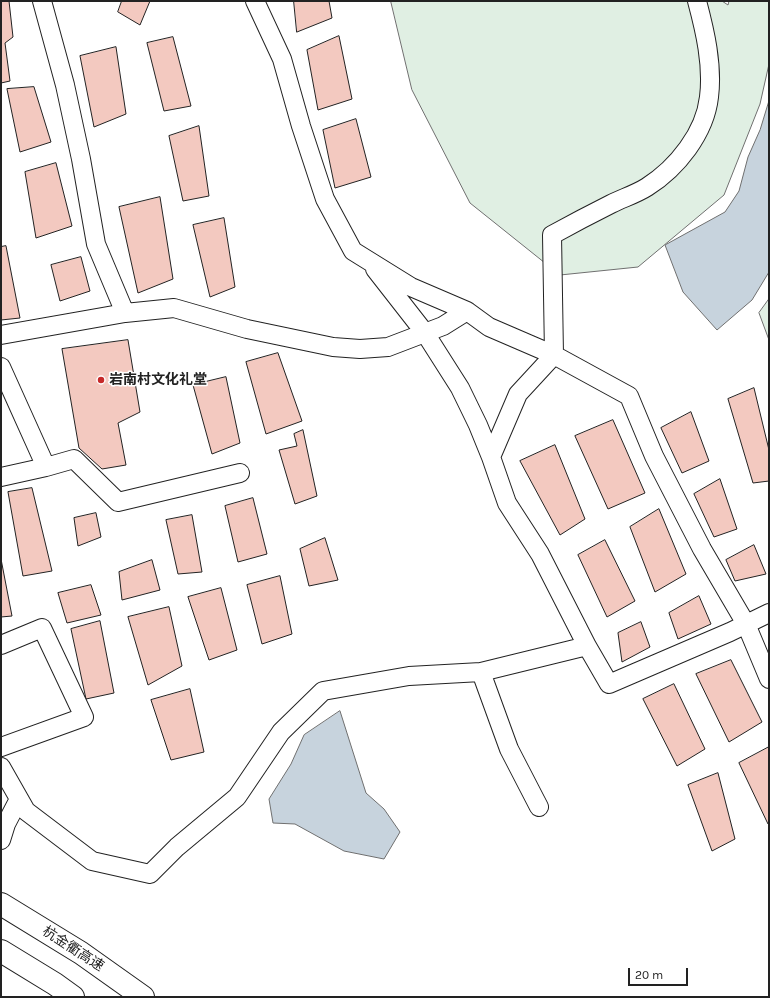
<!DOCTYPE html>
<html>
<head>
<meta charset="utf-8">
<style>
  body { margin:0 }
  #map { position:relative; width:770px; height:998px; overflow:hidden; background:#fff; font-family:Karla,sans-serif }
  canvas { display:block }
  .frame { position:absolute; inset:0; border:2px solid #222; pointer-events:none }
  .scale { position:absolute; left:628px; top:968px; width:60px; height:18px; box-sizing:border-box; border:2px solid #222; border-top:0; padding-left:5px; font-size:12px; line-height:14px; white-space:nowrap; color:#222; -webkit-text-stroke:3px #fff; paint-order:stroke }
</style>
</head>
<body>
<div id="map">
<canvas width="770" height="998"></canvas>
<div class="frame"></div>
<div class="scale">20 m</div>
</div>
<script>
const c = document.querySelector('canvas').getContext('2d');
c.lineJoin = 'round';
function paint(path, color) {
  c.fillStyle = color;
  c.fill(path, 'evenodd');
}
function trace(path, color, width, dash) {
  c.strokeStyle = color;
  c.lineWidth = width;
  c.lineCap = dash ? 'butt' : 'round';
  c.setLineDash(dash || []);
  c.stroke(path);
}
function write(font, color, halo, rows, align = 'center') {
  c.font = font + ' Karla,"Noto Sans SC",sans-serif';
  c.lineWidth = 3;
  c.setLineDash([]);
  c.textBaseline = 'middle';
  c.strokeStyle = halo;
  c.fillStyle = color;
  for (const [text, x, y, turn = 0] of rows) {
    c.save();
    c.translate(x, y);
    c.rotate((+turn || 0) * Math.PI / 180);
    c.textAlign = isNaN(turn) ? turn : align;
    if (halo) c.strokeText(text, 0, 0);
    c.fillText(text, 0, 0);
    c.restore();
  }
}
const green = new Path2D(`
  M 391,1 L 722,1 L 728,5 L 729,1 L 769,1 L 769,64 L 760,104 L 724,195 L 638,267 L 560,275 L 470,203 L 412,90 Z
  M 769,299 L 769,340 L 759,313 Z`);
const water = new Path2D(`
  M 769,101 L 769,272 L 752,300 L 717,330 L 683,292 L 665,245 L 725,212 L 739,191 L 748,157 L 760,130 Z
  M 340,711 L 366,793 L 384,809 L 400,832 L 384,859 L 344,851 L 295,824 L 273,823 L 269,799 L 291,764 L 304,735 Z`);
const building = new Path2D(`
  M 1,1 L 9,1 L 13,37 L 5,43 L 10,81 L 1,83 Z
  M 122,1 L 150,1 L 140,25 L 118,12 Z
  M 294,1 L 329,1 L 332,18 L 297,32 Z
  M 339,36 L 352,99 L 318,110 L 307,50 Z
  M 173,37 L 191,106 L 164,111 L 147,43 Z
  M 116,47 L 126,114 L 94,127 L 80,56 Z
  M 34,87 L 51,142 L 20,152 L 7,89 Z
  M 356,119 L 371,177 L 335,188 L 323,130 Z
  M 199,126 L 209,196 L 183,201 L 169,136 Z
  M 56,163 L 72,226 L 36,238 L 25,172 Z
  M 160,197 L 173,279 L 138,293 L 119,207 Z
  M 224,218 L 235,287 L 210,297 L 193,225 Z
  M 6,246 L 20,318 L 1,320 L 1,247 Z
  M 81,257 L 90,291 L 60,301 L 51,265 Z
  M 128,340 L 140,412 L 118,423 L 126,465 L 102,469 L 79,448 L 62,349 Z
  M 278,353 L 302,421 L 266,434 L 246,362 Z
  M 226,377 L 240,443 L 212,454 L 193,385 Z
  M 754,388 L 769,450 L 769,481 L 753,483 L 728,399 Z
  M 691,412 L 709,461 L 682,473 L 661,428 Z
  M 613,420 L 645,493 L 608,509 L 575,436 Z
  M 303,430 L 317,496 L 295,504 L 279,450 L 297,446 L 294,434 Z
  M 555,445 L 585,519 L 560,535 L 520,461 Z
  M 720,479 L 737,529 L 714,537 L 694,494 Z
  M 32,488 L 52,571 L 23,576 L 8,492 Z
  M 253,498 L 267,554 L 238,562 L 225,506 Z
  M 659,509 L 686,574 L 655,592 L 630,527 Z
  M 96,513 L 101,537 L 78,546 L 74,518 Z
  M 192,515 L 202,572 L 178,574 L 166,520 Z
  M 325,538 L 338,580 L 309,586 L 300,549 Z
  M 605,540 L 635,601 L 607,617 L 578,555 Z
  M 754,545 L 766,574 L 735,581 L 726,560 Z
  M 1,559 L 12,616 L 1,617 Z
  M 152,560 L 160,590 L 122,600 L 119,572 Z
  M 280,576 L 292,634 L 262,644 L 247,585 Z
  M 91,585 L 101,615 L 67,623 L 58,593 Z
  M 221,588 L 237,650 L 209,660 L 188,597 Z
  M 699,596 L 711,624 L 678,639 L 669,613 Z
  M 169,607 L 182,666 L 148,685 L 128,617 Z
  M 100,621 L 114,693 L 86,699 L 71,629 Z
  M 641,622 L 650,647 L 622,662 L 618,633 Z
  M 731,660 L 762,722 L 729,742 L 696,674 Z
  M 674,684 L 705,749 L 677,766 L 643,699 Z
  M 190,689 L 204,752 L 171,760 L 151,700 Z
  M 769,747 L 769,823 L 768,824 L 739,763 Z
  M 718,773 L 735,839 L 712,851 L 688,785 Z`);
const minor = new Path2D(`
  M 375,269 L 425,333 L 460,388 L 478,425 L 491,457
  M 467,311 L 489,327 L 554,355 L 629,396 L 654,456 L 702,549 L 746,624 L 769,679
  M 125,313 L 174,308 L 247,329 L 333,347 L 360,349 L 388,347 L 443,326 L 467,311 L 411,287 L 353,251 L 325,199 L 301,126 L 282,59 L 255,1
  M 1,335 L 125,313 L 96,244 L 81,159 L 65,85 L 42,1
  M 1,367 L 46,467 L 1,477
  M 46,467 L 74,459 L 118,502 L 240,473
  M 1,645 L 42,628 L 84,717 L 1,747
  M 587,646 L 540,554 L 507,503 L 491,457 L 518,394 L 554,355 L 552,235 C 572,224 591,214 611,204 C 623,198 636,194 647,187 C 677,168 705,133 709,97 C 713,65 705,31 697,1
  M 481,672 L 587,646 L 609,684 L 730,632 L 769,613
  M 1,767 L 26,811 L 92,861 L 150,874 L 177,847 L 237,797 L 281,732 L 323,691 L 409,676 L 481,672 L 509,749 L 539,807
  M 1,840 L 6,824 L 19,799`);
const motorway = new Path2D(`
  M 1,904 L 81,953 L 143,997
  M 1,951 L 55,984 L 73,997`);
const markers = [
  [101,380,4,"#c62828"]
];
const poiNames = [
  ["岩南村文化礼堂",109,380]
];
const streetNames = [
  ["杭金衢高速",73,949,33]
];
paint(green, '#e0efe3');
trace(green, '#6f6f6f', 1);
paint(water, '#c7d3dd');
trace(water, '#6f6f6f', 1);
paint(building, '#f3c9c0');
trace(building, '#222', 1);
trace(minor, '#222', 20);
trace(motorway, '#222', 24);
trace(minor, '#fff', 18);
trace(motorway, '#fff', 22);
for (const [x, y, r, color] of markers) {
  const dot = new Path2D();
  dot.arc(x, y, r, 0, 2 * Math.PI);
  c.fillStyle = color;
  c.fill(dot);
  trace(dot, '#fff', 1.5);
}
write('bold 14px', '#222', '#fff', poiNames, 'left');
write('14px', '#222', '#fff', streetNames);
</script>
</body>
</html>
